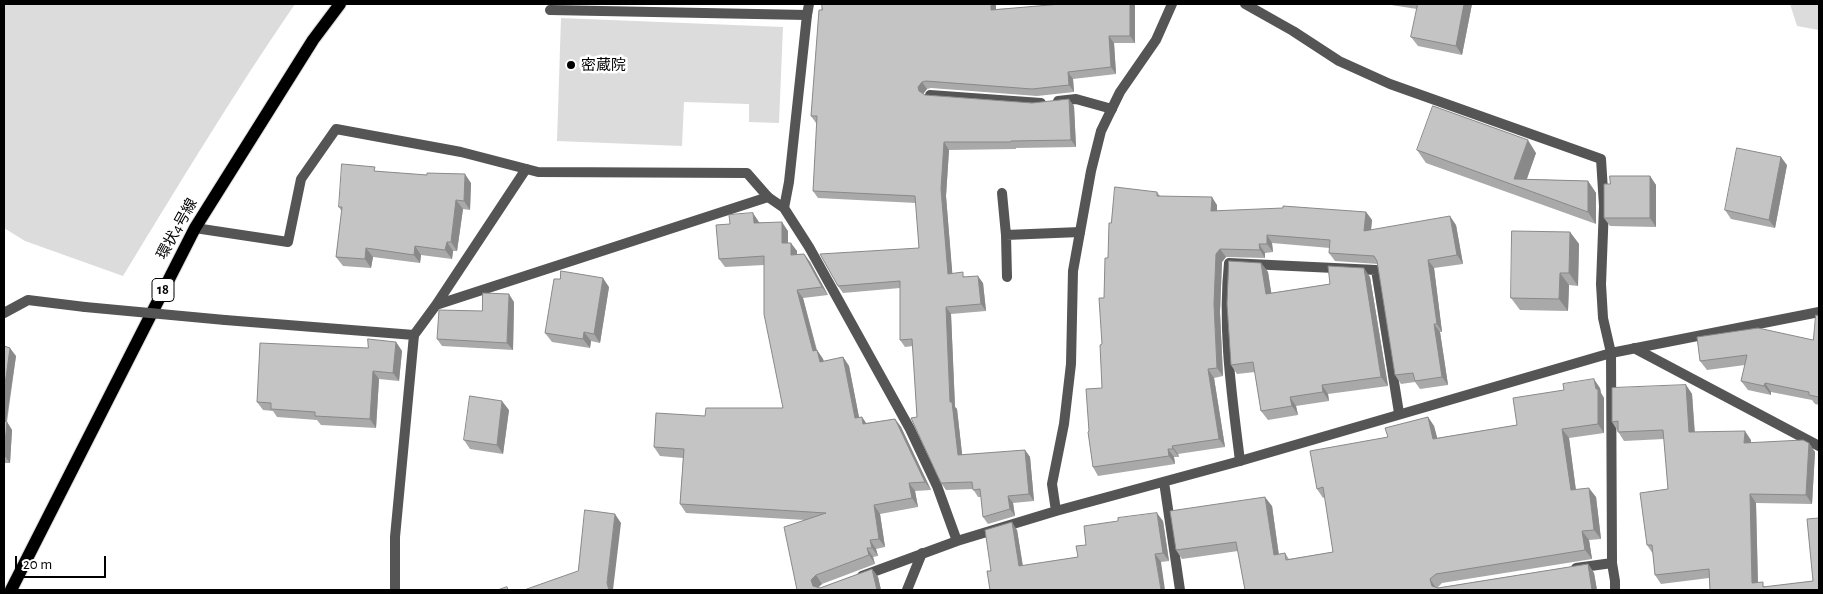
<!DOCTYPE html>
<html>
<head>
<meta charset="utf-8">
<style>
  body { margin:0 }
  #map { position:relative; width:1823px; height:594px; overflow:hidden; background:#fff; font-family:"Alegreya Sans",sans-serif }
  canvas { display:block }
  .frame { position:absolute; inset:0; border:5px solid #000; pointer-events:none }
  .scale { position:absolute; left:15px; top:556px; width:91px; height:22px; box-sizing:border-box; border:2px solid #000; border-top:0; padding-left:6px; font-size:15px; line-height:18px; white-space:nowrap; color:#000; -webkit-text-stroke:4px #fff; paint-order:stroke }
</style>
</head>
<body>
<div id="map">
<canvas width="1823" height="594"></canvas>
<div class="frame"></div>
<div class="scale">20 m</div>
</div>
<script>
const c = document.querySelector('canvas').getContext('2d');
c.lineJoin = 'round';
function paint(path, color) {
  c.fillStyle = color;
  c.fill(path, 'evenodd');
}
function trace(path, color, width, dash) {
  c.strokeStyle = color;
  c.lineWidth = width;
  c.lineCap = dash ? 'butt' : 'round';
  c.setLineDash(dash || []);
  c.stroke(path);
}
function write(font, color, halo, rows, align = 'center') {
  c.font = font + ' "Alegreya Sans","Noto Sans JP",sans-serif';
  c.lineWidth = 5;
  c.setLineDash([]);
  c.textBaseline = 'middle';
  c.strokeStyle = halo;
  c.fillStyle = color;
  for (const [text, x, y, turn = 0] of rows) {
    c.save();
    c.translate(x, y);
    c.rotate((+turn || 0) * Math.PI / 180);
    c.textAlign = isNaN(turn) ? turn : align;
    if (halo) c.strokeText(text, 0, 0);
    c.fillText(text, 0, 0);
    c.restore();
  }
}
const green = new Path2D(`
  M 4,4 L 295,4 C 234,93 179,184 123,276 L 25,241 L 4,228 Z
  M 1790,4 L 1819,4 L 1819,30 L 1797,26 Z
  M 561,18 L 783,27 L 779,123 L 749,122 L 749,104 L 684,102 L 682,146 L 557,141 Z`);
const lane = new Path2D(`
  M 550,10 L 807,15
  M 930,95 L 1041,103
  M 1058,101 L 1076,99 L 1112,109
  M 1002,193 L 1006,235 L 1007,277
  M 1006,235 L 1080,232
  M 436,305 L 526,169
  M 414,335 L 436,305 L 768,197
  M 1240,461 C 1232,396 1222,329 1229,263 L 1376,270 L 1399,413`);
const street = new Path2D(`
  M 1245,4 L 1293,31 L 1339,61 L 1390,84 L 1601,159 L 1604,206 L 1601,284 L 1603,318 L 1611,353 L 1612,563 L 1615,581 L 1615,590
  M 784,208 L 789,182 L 807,15 L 809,4
  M 195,228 L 288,242 L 301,179 L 336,129 L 461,152 L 538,172 L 747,173 L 768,197 L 784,208 L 809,247 L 910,429 L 937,486 L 957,541
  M 4,313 L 28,300 L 85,307
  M 225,320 L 414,335 L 395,537 L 395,590
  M 1634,348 L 1819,446
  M 1164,482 L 1180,590
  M 1056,511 L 1052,484 L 1064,424 L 1071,364 L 1073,271 L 1091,171 L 1101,131 L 1120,92 L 1156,40 L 1172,4
  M 1576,568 L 1612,563
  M 862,576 L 957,541 L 1056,511 L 1240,461 L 1611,353 L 1819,312
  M 907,590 L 922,553`);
const primary = new Path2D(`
  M 11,590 L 195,228 L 313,40 L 340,4`);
const streetBridge = new Path2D(`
  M 85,307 L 225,320`);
const wall = new Path2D(`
  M 598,4 L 637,4 L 631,5 Z
  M 822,4 L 996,4 L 996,9 L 1135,4 L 1135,43 L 1114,43 L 1116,74 L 1073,79 L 1074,92 L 1037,96 L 931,88 L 927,89 L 923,94 L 925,95 L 1074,106 L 1076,147 L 1016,148 L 1016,149 L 949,150 L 946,196 L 952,273 L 966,277 L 983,283 L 986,311 L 951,314 L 955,407 L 957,409 L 962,455 L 1025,450 L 1030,457 L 1034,501 L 1013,503 L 1015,516 L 988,524 L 983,517 L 981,497 L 978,497 L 973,489 L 946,490 L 941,483 L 917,417 L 913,346 L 905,347 L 900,340 L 900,288 L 843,293 L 838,286 L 919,248 L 916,203 L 818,198 L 813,191 L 817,123 L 816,123 L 811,116 Z
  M 1385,4 L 1472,4 L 1462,55 L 1418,46 L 1411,37 L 1417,9 Z
  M 1417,150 L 1536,153 L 1527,179 L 1588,181 L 1596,193 L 1596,224 L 1426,163 Z
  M 1787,165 L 1775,228 L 1731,219 L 1725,210 Z
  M 377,171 L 471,183 L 470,210 L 463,209 L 457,251 L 453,251 L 452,259 L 421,255 L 420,263 L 373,257 L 371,268 L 343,266 L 336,257 L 342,212 L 339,207 Z
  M 1650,176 L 1656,185 L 1656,227 L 1610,226 L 1604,218 L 1610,184 Z
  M 1157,192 L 1160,196 L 1217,205 L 1217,211 L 1366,212 L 1372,220 L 1371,230 L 1456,225 L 1463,264 L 1434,268 L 1442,332 L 1440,332 L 1448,385 L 1420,389 L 1415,382 L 1401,384 L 1395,375 L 1378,264 L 1335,261 L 1329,253 L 1330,248 L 1272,243 L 1273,252 L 1265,253 L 1265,258 L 1226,257 L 1222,262 L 1220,312 L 1223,376 L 1214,378 L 1225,447 L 1178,454 L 1179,457 L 1174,457 L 1175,464 L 1098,476 L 1093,467 L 1089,431 L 1102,388 L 1102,344 L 1104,298 L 1111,223 Z
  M 759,222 L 788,231 L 788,243 L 797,251 L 797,254 L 804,254 L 810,262 L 828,295 L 803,298 L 817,350 L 823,359 L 824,361 L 843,357 L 849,366 L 859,418 L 862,417 L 866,423 L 895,419 L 901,427 L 931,490 L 915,491 L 918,507 L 880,514 L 885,547 L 876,549 L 878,556 L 873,557 L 875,564 L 822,584 L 818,588 L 820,588 L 872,569 L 878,577 L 881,590 L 797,590 L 805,520 L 686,513 L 680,504 L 683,458 L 660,456 L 654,447 L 705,416 L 783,408 L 764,265 L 725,267 L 719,259 L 730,224 Z
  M 1570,232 L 1579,244 L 1578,286 L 1569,285 L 1568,311 L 1520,310 L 1511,298 Z
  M 1261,263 L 1268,272 L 1271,293 L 1330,284 L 1370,277 L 1388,386 L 1328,394 L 1329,401 L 1296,406 L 1298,415 L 1268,420 L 1261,411 L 1255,372 L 1237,374 L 1231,365 Z
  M 609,287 L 600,343 L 591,341 L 590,348 L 552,342 L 545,333 Z
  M 514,302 L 513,350 L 442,346 L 437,339 L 482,311 Z
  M 1819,316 L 1819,405 L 1815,404 L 1812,400 L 1771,392 L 1771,395 L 1748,390 L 1741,381 L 1745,365 L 1707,370 L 1700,361 L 1813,340 Z
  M 396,342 L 402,351 L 399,381 L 379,379 L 376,428 L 321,425 L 317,420 L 277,417 L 273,411 L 263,410 L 257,402 L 368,348 Z
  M 4,346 L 16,356 L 7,422 L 12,430 L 10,463 L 4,463 Z
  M 1686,385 L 1692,394 L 1695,432 L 1751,440 L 1751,443 L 1809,443 L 1815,452 L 1812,504 L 1756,503 L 1758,583 L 1766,587 L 1813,581 L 1819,590 L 1710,590 L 1709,578 L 1661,584 L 1655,575 L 1653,554 L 1647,545 L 1668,489 L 1664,439 L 1624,441 L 1612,422 Z
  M 1600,388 L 1601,393 L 1604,398 L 1604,433 L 1569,438 L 1576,490 L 1596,497 L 1601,539 L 1589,540 L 1592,559 L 1442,583 L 1437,588 L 1588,564 L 1594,573 L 1597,590 L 1245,590 L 1238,551 L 1182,559 L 1176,550 L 1272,506 L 1279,555 L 1285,553 L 1289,559 L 1333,552 L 1325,497 L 1323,498 L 1317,489 L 1388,437 L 1428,417 L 1434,426 L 1437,438 L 1517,425 Z
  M 509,410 L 503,454 L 470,449 L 464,440 Z
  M 1163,521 L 1169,561 L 1161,562 L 991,571 L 1017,530 L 1023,566 L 1078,557 L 1086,545 Z`);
const shadedWall = new Path2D(`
  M 991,4 L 996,4 L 996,17 L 991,10 Z
  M 1130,4 L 1135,4 L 1135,43 L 1130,36 Z
  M 1464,4 L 1472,4 L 1462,55 L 1456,46 Z
  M 1109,36 L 1114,43 L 1116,74 L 1111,67 Z
  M 1068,72 L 1073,79 L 1074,92 L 1069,85 Z
  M 922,82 L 927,89 L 923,94 L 919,91 L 918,87 Z
  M 1069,99 L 1074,106 L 1076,147 L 1071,140 Z
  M 1528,140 L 1536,153 L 1523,189 L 1514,179 Z
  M 944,142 L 949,150 L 946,196 L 953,281 L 948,274 L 941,189 Z
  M 1781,157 L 1787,165 L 1775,228 L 1769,220 Z
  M 465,174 L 471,183 L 470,210 L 464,201 Z
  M 1650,176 L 1656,185 L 1656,227 L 1650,218 Z
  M 1588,181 L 1596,193 L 1596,224 L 1588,212 Z
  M 1212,197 L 1217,205 L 1217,220 L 1211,211 Z
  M 456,200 L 463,209 L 457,251 L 451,242 Z
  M 1366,212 L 1372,220 L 1370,239 L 1364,231 Z
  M 753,213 L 759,222 L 760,231 L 754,223 Z
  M 1450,216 L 1456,225 L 1463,264 L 1457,255 Z
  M 782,222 L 788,231 L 788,252 L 782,243 Z
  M 1570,232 L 1579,244 L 1578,286 L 1569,273 Z
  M 1267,235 L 1272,243 L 1273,252 L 1267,244 Z
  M 447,242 L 453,251 L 452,259 L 445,250 Z
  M 791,243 L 797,251 L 797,263 L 791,255 Z
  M 1259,244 L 1265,253 L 1265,258 L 1260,250 Z
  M 415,246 L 421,255 L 420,263 L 414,255 Z
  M 366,248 L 373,257 L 371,268 L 365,259 Z
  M 1220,249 L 1226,257 L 1222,262 L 1220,312 L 1223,376 L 1217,368 L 1214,304 L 1216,254 Z
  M 804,254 L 810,262 L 828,295 L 822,287 Z
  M 1428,260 L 1434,268 L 1442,332 L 1437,324 Z
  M 1261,263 L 1268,272 L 1273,303 L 1266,294 Z
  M 1364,268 L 1370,277 L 1388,386 L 1381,377 Z
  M 1560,273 L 1569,285 L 1568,311 L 1559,299 Z
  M 978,276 L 983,283 L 986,311 L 981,304 Z
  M 603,278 L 609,287 L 600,343 L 594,334 Z
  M 797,290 L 803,298 L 819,360 L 813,351 Z
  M 509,294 L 514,302 L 513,350 L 507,343 Z
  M 946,307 L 951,314 L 955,407 L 957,409 L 963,462 L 958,455 L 950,402 Z
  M 1434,324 L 1440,332 L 1448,385 L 1442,377 Z
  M 584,332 L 591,341 L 590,348 L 583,339 Z
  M 396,342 L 402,351 L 399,381 L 393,373 Z
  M 10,348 L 16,356 L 5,429 L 4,427 L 4,392 Z
  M 817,350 L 823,359 L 826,370 L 820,362 Z
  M 843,357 L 849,366 L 861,427 L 855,418 Z
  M 1208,369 L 1214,378 L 1225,447 L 1219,439 Z
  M 373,371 L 379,379 L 376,428 L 370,419 Z
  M 1594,379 L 1600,388 L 1601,393 L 1604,398 L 1604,433 L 1598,424 L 1596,389 Z
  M 1765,383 L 1771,392 L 1771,395 L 1764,386 Z
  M 1322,385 L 1328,394 L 1329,401 L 1323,392 Z
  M 1686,385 L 1692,394 L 1695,441 L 1689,432 Z
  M 1290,397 L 1296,406 L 1298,415 L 1292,406 Z
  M 502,401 L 509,410 L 503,454 L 497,445 Z
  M 862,417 L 868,426 L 863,424 Z
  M 1428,417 L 1434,426 L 1440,448 L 1433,439 Z
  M 895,419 L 901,427 L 931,490 L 925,482 Z
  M 7,422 L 12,430 L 10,463 L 4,455 Z
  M 1562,429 L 1569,438 L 1577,499 L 1571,490 Z
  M 1745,431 L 1751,440 L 1751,452 L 1744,443 Z
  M 1809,443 L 1815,452 L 1812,504 L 1806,495 Z
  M 1172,446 L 1178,454 L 1179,457 L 1173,449 Z
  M 1168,449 L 1174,457 L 1175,464 L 1169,456 Z
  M 1025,450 L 1030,457 L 1034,501 L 1029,494 Z
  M 909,483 L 915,491 L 918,507 L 912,498 Z
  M 1589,488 L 1596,497 L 1601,539 L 1594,530 Z
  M 1750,494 L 1756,503 L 1758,590 L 1752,583 Z
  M 1008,496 L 1013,503 L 1015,516 L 1010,509 Z
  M 1265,497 L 1272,506 L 1280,564 L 1274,555 Z
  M 874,505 L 880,514 L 885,547 L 879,539 Z
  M 1157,513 L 1163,521 L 1169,561 L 1163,553 Z
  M 615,514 L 621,523 L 613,590 L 609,590 L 607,583 Z
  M 1012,522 L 1017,530 L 1024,574 L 1019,566 Z
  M 1582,531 L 1589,540 L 1592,559 L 1585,550 Z
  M 870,540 L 876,549 L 878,556 L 872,548 Z
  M 867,548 L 873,557 L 875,564 L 869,555 Z
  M 1155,554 L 1161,562 L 1165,590 L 1161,590 Z
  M 1588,564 L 1594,573 L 1597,590 L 1592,590 Z
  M 872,569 L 878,577 L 881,590 L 877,590 Z
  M 816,575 L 822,584 L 817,588 L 813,586 L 811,580 Z
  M 1430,579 L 1436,588 L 1432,586 Z`);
const building = new Path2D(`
  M 822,4 L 991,4 L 991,10 L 1061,4 L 1130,4 L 1130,36 L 1109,36 L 1111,67 L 1068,72 L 1069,85 L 1032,89 L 926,81 L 922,82 L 918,87 L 919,91 L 925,95 L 1032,103 L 1069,99 L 1071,140 L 1011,141 L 1011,142 L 944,142 L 941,189 L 948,274 L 963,272 L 963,277 L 978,276 L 981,304 L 946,307 L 950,402 L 952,402 L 958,455 L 1025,450 L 1029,494 L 1008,496 L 1010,509 L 983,517 L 980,489 L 973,490 L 972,482 L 941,483 L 911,418 L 917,417 L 912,339 L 900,340 L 900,281 L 838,286 L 820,254 L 919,248 L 915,196 L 813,191 L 817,116 L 811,116 L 819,10 L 822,10 Z
  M 1418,4 L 1464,4 L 1456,46 L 1411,37 Z
  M 1433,106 L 1528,140 L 1514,179 L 1588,181 L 1588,212 L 1417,150 Z
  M 1737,148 L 1781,157 L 1769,220 L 1725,210 Z
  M 342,164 L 375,167 L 374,171 L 427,175 L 427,173 L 465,174 L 464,201 L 456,200 L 451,242 L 447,242 L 445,250 L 415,246 L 414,255 L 366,248 L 365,259 L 336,257 L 342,207 L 339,207 Z
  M 1610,176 L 1650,176 L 1650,218 L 1604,218 L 1604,184 L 1610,184 Z
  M 1115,187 L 1157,192 L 1157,196 L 1212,197 L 1211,211 L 1283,208 L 1283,206 L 1366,212 L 1364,231 L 1450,216 L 1457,255 L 1428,260 L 1437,324 L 1434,324 L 1442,377 L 1415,381 L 1413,373 L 1395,375 L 1377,261 L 1374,256 L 1329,253 L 1330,240 L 1267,235 L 1267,244 L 1259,244 L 1260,250 L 1220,249 L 1216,254 L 1214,304 L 1217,368 L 1208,369 L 1219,439 L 1172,446 L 1173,449 L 1168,449 L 1169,456 L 1093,467 L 1088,432 L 1089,431 L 1086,389 L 1102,388 L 1100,345 L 1102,344 L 1099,298 L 1104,298 L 1105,258 L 1108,258 L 1109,223 L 1111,223 Z
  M 753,213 L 754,223 L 782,222 L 782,243 L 791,243 L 791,255 L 804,254 L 822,287 L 797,290 L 813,351 L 817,350 L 820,362 L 843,357 L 855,418 L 862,417 L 863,424 L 895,419 L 925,482 L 909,483 L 912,498 L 874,505 L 879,539 L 870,540 L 872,548 L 867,548 L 869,555 L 816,575 L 811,580 L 813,586 L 820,588 L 872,569 L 877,590 L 797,590 L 784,527 L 826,513 L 680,504 L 684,449 L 654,447 L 656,413 L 705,416 L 706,408 L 783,408 L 764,314 L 764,256 L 719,259 L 716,225 L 730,224 L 729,215 Z
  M 1512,231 L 1570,232 L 1569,273 L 1560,273 L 1559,299 L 1511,298 Z
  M 1229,261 L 1261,263 L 1266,294 L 1330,284 L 1328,266 L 1364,268 L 1381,377 L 1322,385 L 1323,392 L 1290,397 L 1292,406 L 1261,411 L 1253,362 L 1231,365 L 1227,304 Z
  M 561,271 L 603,278 L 594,334 L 584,332 L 583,339 L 545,333 L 554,279 L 560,279 Z
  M 483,293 L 509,294 L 507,343 L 437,339 L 439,310 L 482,311 Z
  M 1816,315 L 1819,316 L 1819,397 L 1809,395 L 1809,392 L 1765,383 L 1764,386 L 1741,381 L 1747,355 L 1700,361 L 1697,337 L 1758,328 L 1813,340 Z
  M 368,339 L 396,342 L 393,373 L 373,371 L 370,419 L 315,416 L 315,412 L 271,409 L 271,403 L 257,402 L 260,343 L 368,348 Z
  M 4,346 L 10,348 L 4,392 Z
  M 1594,379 L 1596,389 L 1598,389 L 1598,424 L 1562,429 L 1571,490 L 1589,488 L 1594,530 L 1582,531 L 1585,550 L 1436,574 L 1430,579 L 1432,586 L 1438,588 L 1588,564 L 1592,590 L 1245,590 L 1236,542 L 1176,550 L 1170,511 L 1265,497 L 1274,555 L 1285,553 L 1286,560 L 1333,552 L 1323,487 L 1317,489 L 1310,451 L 1388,437 L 1385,428 L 1428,417 L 1433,439 L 1517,425 L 1513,398 L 1564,390 L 1563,384 Z
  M 1686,385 L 1689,432 L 1745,431 L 1744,443 L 1803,440 L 1809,443 L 1806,495 L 1750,494 L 1752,583 L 1763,582 L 1763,587 L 1813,581 L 1807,519 L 1819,518 L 1819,590 L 1710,590 L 1709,569 L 1655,575 L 1652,545 L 1647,545 L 1640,493 L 1668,489 L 1663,430 L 1618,432 L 1618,421 L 1612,422 L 1612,388 Z
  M 470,396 L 502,401 L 497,445 L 464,440 Z
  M 4,421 L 7,422 L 4,455 Z
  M 585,510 L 615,514 L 607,583 L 609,590 L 524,590 L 578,571 Z
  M 1157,513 L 1163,553 L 1155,554 L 1161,590 L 990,590 L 987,571 L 991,571 L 985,530 L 1012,522 L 1019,566 L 1078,557 L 1076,546 L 1086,545 L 1084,526 L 1118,521 L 1118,518 Z
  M 507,587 L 508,590 L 498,590 Z`);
const markers = [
  [571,65,5,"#000"]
];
const shields = [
  [163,290,22]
];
const shieldNames = [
  ["18",163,290]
];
const poiNames = [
  ["密蔵院",581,65]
];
const streetNames = [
  ["環状4号線",177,229,-61]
];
paint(green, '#dcdcdc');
trace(primary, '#dbdbdb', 14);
trace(lane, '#555', 10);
trace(street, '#555', 10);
trace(primary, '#000', 12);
trace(streetBridge, '#555', 10);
paint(wall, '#a9a9a9');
paint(shadedWall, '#898989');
paint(building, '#c4c4c4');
trace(building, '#898989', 1);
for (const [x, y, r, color] of markers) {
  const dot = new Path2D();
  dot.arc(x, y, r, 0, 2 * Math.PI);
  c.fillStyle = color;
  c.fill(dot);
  trace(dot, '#fff', 2);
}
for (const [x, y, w] of shields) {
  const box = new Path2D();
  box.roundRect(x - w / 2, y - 11.5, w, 23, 4);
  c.fillStyle = '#fff';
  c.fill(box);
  trace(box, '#000', 1);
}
write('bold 14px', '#000', null, shieldNames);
write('15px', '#000', '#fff', poiNames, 'left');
write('15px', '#000', '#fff', streetNames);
</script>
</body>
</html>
